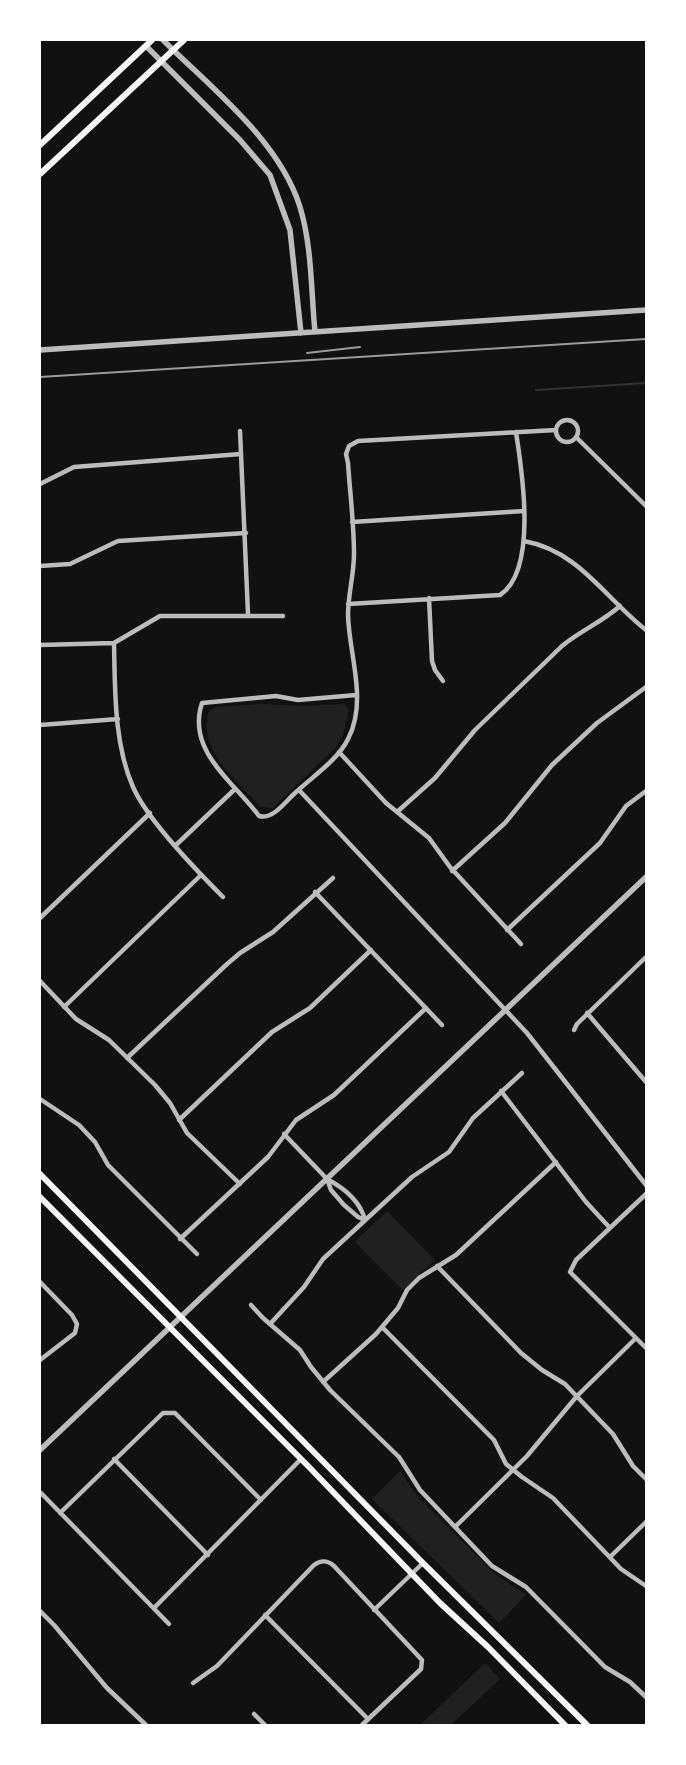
<!DOCTYPE html>
<html>
<head>
<meta charset="utf-8">
<style>
  body { margin:0 }
  #map { position:relative; width:686px; height:1765px; overflow:hidden; background:#111; font-family:Helvetica,sans-serif }
  canvas { display:block }
  .frame { position:absolute; inset:0; border:41px solid #fff; pointer-events:none }
</style>
</head>
<body>
<div id="map">
<canvas width="686" height="1765"></canvas>
<div class="frame"></div>
</div>
<script>
const c = document.querySelector('canvas').getContext('2d');
c.lineJoin = 'round';
function paint(path, color) {
  c.fillStyle = color;
  c.fill(path, 'evenodd');
}
function trace(path, color, width, dash) {
  c.strokeStyle = color;
  c.lineWidth = width;
  c.lineCap = dash ? 'butt' : 'round';
  c.setLineDash(dash || []);
  c.stroke(path);
}
const green = new Path2D(`
  M 261,704 L 302,706 L 344,704 L 349,710 L 343,735 L 336,747 L 273,808 L 261,807 C 239,783 196,749 209,711 L 215,707 Z
  M 387,1211 L 435,1260 L 403,1290 L 355,1242 Z
  M 400,1471 L 418,1497 L 495,1574 L 526,1595 L 499,1623 L 372,1499 Z
  M 485,1663 L 500,1679 L 451,1725 L 420,1725 Z`);
const stream = new Path2D(`
  M 536,390 L 646,383`);
const minor = new Path2D(`
  M556 431a11 11 0 1 1 22 0a11 11 0 1 1-22 0Z
  M 240,431 L 248,614
  M 576,437 L 646,506
  M 40,484 L 74,467 L 241,454
  M 352,522 L 524,511
  M 524,541 C 579,551 604,597 646,630
  M 40,566 L 70,564 L 118,541 L 246,533
  M 429,598 L 432,661 L 435,670 L 443,681
  M 348,604 L 500,595 C 538,570 522,471 516,432
  M 114,643 C 115,690 114,744 133,787 C 148,821 196,870 223,897
  M 40,645 L 114,643 L 160,616 L 283,616
  M 356,695 L 298,700 L 276,696 L 202,703 C 186,751 234,782 259,816 C 273,820 285,802 295,793 C 312,777 338,760 348,739 C 368,701 349,655 348,615 C 348,594 354,575 354,554 C 354,524 350,493 348,463 L 346,454 L 349,446 L 358,441 L 556,430
  M 40,725 L 118,719
  M 339,752 L 386,803 L 429,838 L 450,867 L 521,944
  M 299,790 L 527,1033 L 646,1185
  M 397,812 L 435,778 L 475,730 L 562,646 C 580,631 602,622 620,606
  M 176,845 L 235,789
  M 452,871 L 505,823 L 552,765 L 597,723 L 646,687
  M 315,892 L 442,1025
  M 40,918 L 150,813
  M 507,930 L 600,843 L 626,806 L 646,791
  M 40,981 L 76,1019 L 109,1040 L 155,1085 L 170,1103 L 187,1133 L 240,1184
  M 64,1007 L 201,875
  M 587,1013 L 646,1082
  M 574,1030 L 577,1024 L 646,957
  M 127,1058 L 226,965 L 240,953 L 273,932 L 333,878
  M 501,1091 L 586,1202 L 610,1228
  M 40,1099 L 79,1125 L 95,1142 L 108,1165 L 197,1254
  M 179,1120 L 272,1032 L 310,1008 L 371,950
  M 284,1134 L 327,1179 L 331,1190 L 344,1205 L 358,1217 L 365,1220
  M 327,1179 C 344,1188 360,1200 365,1220
  M 646,1194 L 576,1260 L 570,1272 L 646,1348
  M 180,1239 L 268,1157 L 296,1120 L 334,1095 L 426,1008
  M 437,1266 L 521,1353 L 542,1370 L 565,1384 L 613,1434 L 633,1466 L 646,1479
  M 40,1282 L 72,1315 L 77,1324 L 75,1333 L 40,1360
  M 251,1305 L 263,1318 L 300,1350 L 311,1367 L 330,1390 L 399,1457 L 420,1490 L 492,1566 L 526,1587 L 605,1667 L 630,1682 L 646,1697
  M 270,1324 L 304,1287 L 323,1259 L 412,1177 L 449,1152 L 473,1118 L 522,1073
  M 382,1327 L 494,1440 L 506,1464 L 522,1477 L 553,1498 L 621,1569 L 646,1586
  M 323,1382 L 376,1334 L 398,1308 L 407,1290 L 419,1278 L 456,1255 L 556,1162
  M 114,1459 L 208,1555
  M 41,1493 L 169,1624
  M 60,1513 L 163,1413 L 175,1413 L 261,1500
  M 455,1527 L 527,1456 L 577,1396 L 636,1338
  M 610,1557 L 646,1522
  M 154,1608 L 300,1460
  M 374,1610 L 423,1563
  M 40,1611 L 54,1625 L 107,1688 L 146,1725
  M 265,1615 L 368,1719
  M 193,1683 L 217,1666 L 314,1565 C 321,1560 327,1560 334,1566 L 422,1660 L 421,1669 L 362,1725
  M 254,1714 L 265,1725`);
const tertiary = new Path2D(`
  M 163,40 C 211,88 279,140 300,207 C 312,246 311,291 315,332
  M 146,46 L 240,140 L 270,175 L 290,230 L 301,333
  M 40,350 L 646,310
  M 40,1450 L 646,877`);
const secondary = new Path2D(`
  M 40,145 L 152,40
  M 40,174 L 184,40
  M 40,1174 L 423,1563 L 587,1725
  M 40,1197 L 309,1467 L 440,1603 L 488,1647 L 565,1725`);
const rail = new Path2D(`
  M 307,353 L 360,347
  M 40,377 L 646,339`);
paint(green, '#202020');
trace(stream, '#333', 2);
trace(minor, '#bcbcbc', 4.5);
trace(tertiary, '#bcbcbc', 5.5);
trace(secondary, '#f5f5f5', 6);
trace(rail, '#9a9a9a', 2);
</script>
</body>
</html>
